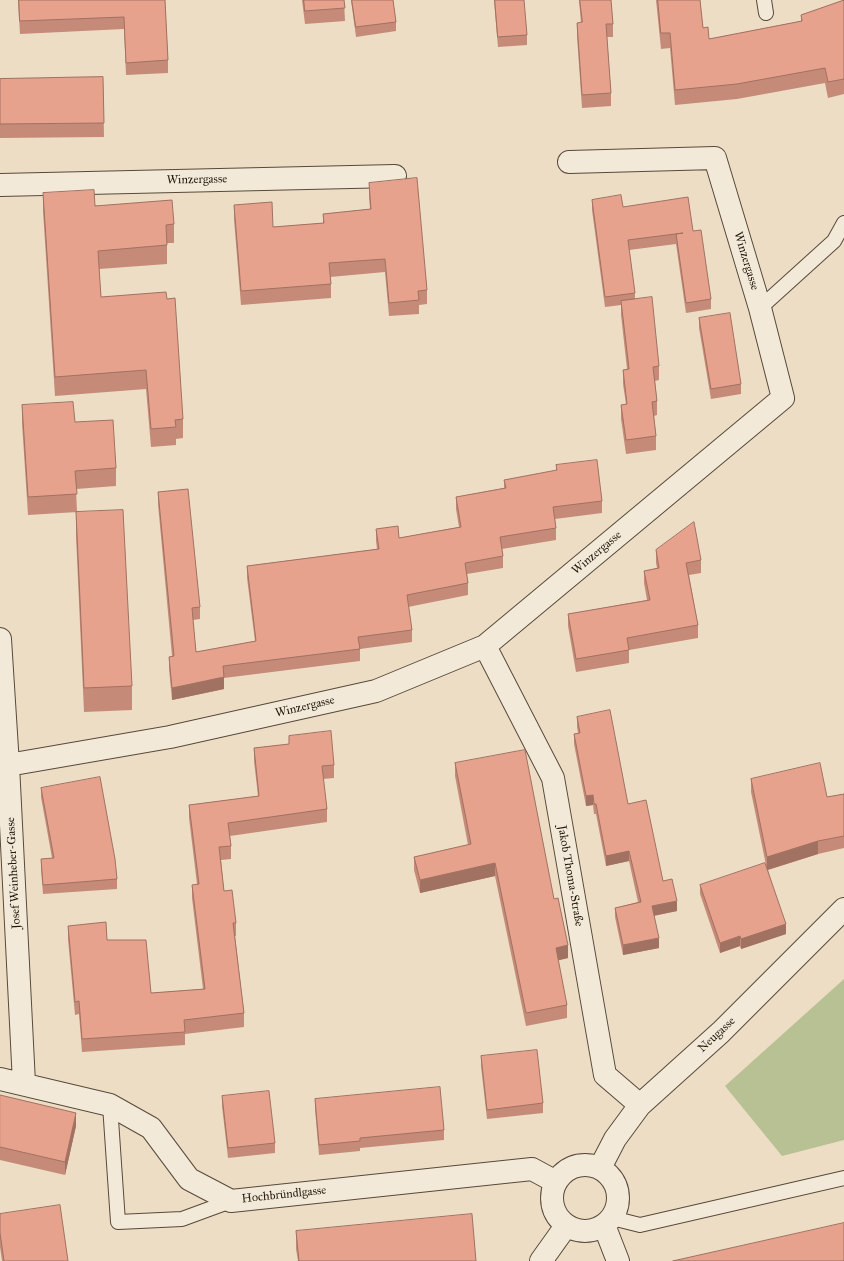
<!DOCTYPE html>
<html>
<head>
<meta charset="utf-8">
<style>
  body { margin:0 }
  canvas { display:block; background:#ecddc4 }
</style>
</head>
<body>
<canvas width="844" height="1261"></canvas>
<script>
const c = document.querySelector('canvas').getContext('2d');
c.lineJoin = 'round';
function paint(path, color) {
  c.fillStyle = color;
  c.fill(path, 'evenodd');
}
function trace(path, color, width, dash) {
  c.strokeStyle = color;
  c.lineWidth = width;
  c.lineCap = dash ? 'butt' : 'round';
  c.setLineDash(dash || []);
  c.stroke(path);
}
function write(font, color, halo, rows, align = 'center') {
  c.font = font + ' "IM FELL Great Primer",serif';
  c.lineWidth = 3;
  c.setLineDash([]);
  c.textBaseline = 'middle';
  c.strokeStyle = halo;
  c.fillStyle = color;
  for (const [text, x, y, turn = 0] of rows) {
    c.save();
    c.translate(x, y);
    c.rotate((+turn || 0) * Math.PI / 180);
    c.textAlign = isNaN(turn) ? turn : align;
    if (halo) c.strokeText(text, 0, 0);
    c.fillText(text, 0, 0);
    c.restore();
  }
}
const green = new Path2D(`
  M 844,979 L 844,1140 L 782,1156 L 725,1086 Z`);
const service = new Path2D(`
  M 764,0 L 766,13
  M 760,308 L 834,241 L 844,223
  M 110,1105 L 118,1222 L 182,1219 L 231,1201
  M 612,1218 L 640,1225 L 844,1178`);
const minor = new Path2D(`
  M 0,185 L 395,176
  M 0,639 L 8,765 L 24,1083
  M 485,646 L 553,778 L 605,1075 L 640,1105
  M 8,765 L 170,737 L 376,691 L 485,646 L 783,398 L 760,308 L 715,158 L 569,162
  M 0,1079 L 110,1105 L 151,1128 L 189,1179 L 231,1201 L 532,1169 L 556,1182
  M552 1198a33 33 0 1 1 66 0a33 33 0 1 1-66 0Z
  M 600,1168 L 615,1139 L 640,1105 L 721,1032 L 844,909
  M 604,1225 L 618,1261
  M 541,1261 L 566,1226`);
const wall = new Path2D(`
  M 18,0 L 165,0 L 168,60 L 168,73 L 126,75 L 124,29 L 20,34 Z
  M 302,0 L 344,0 L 345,21 L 305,24 Z
  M 351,0 L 393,0 L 396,22 L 396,31 L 356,37 Z
  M 494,0 L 495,0 L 527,35 L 527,45 L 498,47 Z
  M 579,0 L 611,0 L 613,24 L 613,37 L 607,37 L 611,93 L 611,106 L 582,108 L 577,36 L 577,23 L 581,23 Z
  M 656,0 L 700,0 L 703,28 L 709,39 L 801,21 L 801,15 L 844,0 L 844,94 L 828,98 L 825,83 L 737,99 L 675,105 L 670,48 L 661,49 Z
  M 103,77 L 104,137 L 0,138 L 0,79 Z
  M 369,183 L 427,290 L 427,304 L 419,305 L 419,314 L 389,316 L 385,272 L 330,277 L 331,284 L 331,298 L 241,305 L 234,219 L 234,205 L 273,227 L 323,223 L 323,214 L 370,209 L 369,197 Z
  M 43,193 L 174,224 L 174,243 L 167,243 L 167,264 L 99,269 L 101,297 L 183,419 L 183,438 L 176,439 L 176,445 L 151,447 L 146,389 L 55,396 L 43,211 Z
  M 592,200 L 623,207 L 693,231 L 711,299 L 711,309 L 686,313 L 676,244 L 629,250 L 635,293 L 635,299 L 659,366 L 659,380 L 655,381 L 657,401 L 657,415 L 654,416 L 656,436 L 656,450 L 626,454 L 621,419 L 621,405 L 626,404 L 623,384 L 623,370 L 627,369 L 621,315 L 621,305 L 605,307 L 592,210 Z
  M 699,318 L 741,384 L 741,394 L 711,399 L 699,328 Z
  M 22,405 L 75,422 L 116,468 L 116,486 L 76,489 L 77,512 L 28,515 L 22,423 Z
  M 556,465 L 602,501 L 602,513 L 555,519 L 556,528 L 556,540 L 502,549 L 503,556 L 503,568 L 467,574 L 468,583 L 468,595 L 408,607 L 412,630 L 412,642 L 360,649 L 360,661 L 224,678 L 224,689 L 172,700 L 169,669 L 169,657 L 172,656 L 158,504 L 158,492 L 200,607 L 200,619 L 193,620 L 196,652 L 255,641 L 247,578 L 247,566 L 377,549 L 376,541 L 376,529 L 399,538 L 459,527 L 456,509 L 456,497 L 504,488 L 504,480 L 556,471 Z
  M 76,512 L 132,686 L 132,710 L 84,712 L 76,536 Z
  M 656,550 L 701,560 L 701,573 L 689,575 L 698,625 L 698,638 L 629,650 L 629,663 L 576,672 L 568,626 L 568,614 L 647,600 L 644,583 L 644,571 L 657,568 L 656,563 Z
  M 577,717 L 628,804 L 677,911 L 654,916 L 659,948 L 623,955 L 615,917 L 615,908 L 638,902 L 629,861 L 606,866 L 596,814 L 594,814 L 593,805 L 586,806 L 574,744 L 574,734 L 578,733 L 577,727 Z
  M 289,736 L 334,765 L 334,778 L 323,779 L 327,809 L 327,822 L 230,836 L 231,846 L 231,859 L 221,860 L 224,891 L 236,923 L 236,936 L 235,936 L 244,1013 L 244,1027 L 185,1034 L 185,1045 L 82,1052 L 79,1014 L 75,1015 L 68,939 L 68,926 L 107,940 L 151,993 L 203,989 L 192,898 L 192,885 L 197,884 L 189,818 L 189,805 L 258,796 L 254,761 L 254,748 L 289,744 Z
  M 455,763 L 554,899 L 568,958 L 558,960 L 567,1005 L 567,1018 L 526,1026 L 495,876 L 420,893 L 414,870 L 414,857 L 468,845 L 455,776 Z
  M 751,779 L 827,797 L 844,794 L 844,848 L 818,854 L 768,870 L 786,934 L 741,949 L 740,946 L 720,953 L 700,894 L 700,885 L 766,865 L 751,792 Z
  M 41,788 L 117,879 L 117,889 L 43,894 L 41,869 L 41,859 L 52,858 L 41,797 Z
  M 481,1056 L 543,1103 L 543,1113 L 487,1119 L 481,1066 Z
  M 0,1095 L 76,1126 L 65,1175 L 0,1160 Z
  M 222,1096 L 275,1143 L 275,1153 L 228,1158 L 222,1106 Z
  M 315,1099 L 444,1130 L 444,1140 L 360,1148 L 360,1151 L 319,1155 L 315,1109 Z
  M 0,1214 L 68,1261 L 2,1261 L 0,1247 Z
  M 296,1231 L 476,1261 L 298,1261 L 296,1249 Z`);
const shadedWall = new Path2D(`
  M 224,677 L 224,689 L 172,700 L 172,688 Z
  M 593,795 L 593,805 L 586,806 L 586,796 Z
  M 818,841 L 818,854 L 767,870 L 767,857 Z
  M 629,851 L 629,861 L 606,866 L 606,856 Z
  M 495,863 L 495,876 L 420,893 L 420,880 Z
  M 677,901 L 677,911 L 652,916 L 652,906 Z
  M 786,924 L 786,934 L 741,949 L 741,939 Z
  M 740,936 L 740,946 L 720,953 L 720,943 Z
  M 659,938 L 659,948 L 623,955 L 623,945 Z
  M 568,945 L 568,958 L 556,961 L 556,948 Z
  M 76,1113 L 76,1126 L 65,1175 L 65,1162 Z`);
const building = new Path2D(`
  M 19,0 L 165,0 L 168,60 L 126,63 L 124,17 L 20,21 Z
  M 304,0 L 344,0 L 345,8 L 305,11 Z
  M 352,0 L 393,0 L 396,22 L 356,27 Z
  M 495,0 L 524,0 L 527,35 L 498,37 Z
  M 580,0 L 611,0 L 613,24 L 606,24 L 611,93 L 582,95 L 577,23 L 582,22 Z
  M 658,0 L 700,0 L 703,28 L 708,27 L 709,39 L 802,21 L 801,15 L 844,0 L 844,79 L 828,82 L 825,68 L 737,84 L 675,90 L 670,33 L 661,33 Z
  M 103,77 L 104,123 L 0,124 L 0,79 Z
  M 417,178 L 427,290 L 418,291 L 419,300 L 389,303 L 385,259 L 329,263 L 331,284 L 241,291 L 234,205 L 272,202 L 273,227 L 324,223 L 323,214 L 371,209 L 369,183 Z
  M 94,190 L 95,206 L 172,200 L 174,224 L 166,225 L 167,245 L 98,251 L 101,297 L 166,292 L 167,299 L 175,298 L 183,419 L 175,420 L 176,427 L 151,429 L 146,370 L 55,377 L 43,193 Z
  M 621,195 L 623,207 L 688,197 L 693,231 L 701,230 L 711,299 L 686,303 L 676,234 L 683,233 L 628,240 L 635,293 L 605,297 L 592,200 Z
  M 652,297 L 659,366 L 653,367 L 657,401 L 652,402 L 656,436 L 626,440 L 621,405 L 627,404 L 623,370 L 629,369 L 621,301 Z
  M 730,313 L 741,384 L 711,389 L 699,318 Z
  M 73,402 L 75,422 L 113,420 L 116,468 L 75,471 L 77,494 L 28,497 L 22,405 Z
  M 597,460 L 602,501 L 553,507 L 556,528 L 500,537 L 503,556 L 465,563 L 468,583 L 407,595 L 412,630 L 358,637 L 360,649 L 223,666 L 224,677 L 172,688 L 169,657 L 174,656 L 158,492 L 188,489 L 200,607 L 192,608 L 196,652 L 256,641 L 247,566 L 379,549 L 376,529 L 398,526 L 399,538 L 461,527 L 456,497 L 506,488 L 504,480 L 557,470 L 556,465 Z
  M 123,510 L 132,686 L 84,688 L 76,512 Z
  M 694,522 L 701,560 L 686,563 L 698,625 L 627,638 L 629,650 L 576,659 L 568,614 L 650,600 L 644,571 L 659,568 L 656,550 Z
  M 610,710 L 628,804 L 646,800 L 663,881 L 672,879 L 677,901 L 652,906 L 659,938 L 623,945 L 615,908 L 641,902 L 629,851 L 606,856 L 596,804 L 594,804 L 593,795 L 586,796 L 574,734 L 580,733 L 577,717 Z
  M 331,731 L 334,765 L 322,766 L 327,809 L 228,823 L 231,846 L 219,847 L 224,891 L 232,890 L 236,923 L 233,923 L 244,1013 L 184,1020 L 185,1032 L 82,1039 L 79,1001 L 75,1002 L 68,926 L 106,922 L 107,940 L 146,940 L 151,993 L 205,989 L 192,885 L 199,884 L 189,805 L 259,796 L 254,748 L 289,744 L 289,736 Z
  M 525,750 L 554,899 L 558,898 L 568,945 L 556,948 L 567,1005 L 526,1013 L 495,863 L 420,880 L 414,857 L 471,844 L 455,763 Z
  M 820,763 L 827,797 L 844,794 L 844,836 L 818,841 L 767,857 L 751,779 Z
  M 100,777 L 115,859 L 117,879 L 43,885 L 41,859 L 54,858 L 41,788 Z
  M 765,863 L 786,924 L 741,939 L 740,936 L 720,943 L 700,885 Z
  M 537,1050 L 543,1103 L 487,1110 L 481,1056 Z
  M 440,1087 L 444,1130 L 360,1138 L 360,1141 L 319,1145 L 315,1099 Z
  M 269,1091 L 275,1143 L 228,1148 L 222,1096 Z
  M 0,1095 L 76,1113 L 65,1162 L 0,1147 Z
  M 60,1205 L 68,1261 L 4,1261 L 0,1233 L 0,1214 Z
  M 472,1214 L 476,1261 L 299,1261 L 296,1231 Z
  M 844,1223 L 844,1261 L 673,1261 Z`);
const streetNames = [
  ["Winzergasse",197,180,-1],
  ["Winzergasse",746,261,73],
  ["Winzergasse",597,553,-40],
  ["Winzergasse",305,707,-13],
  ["Josef Weinheber-Gasse",14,873,-93],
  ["Jakob Thoma-Straße",570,876,80],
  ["Neugasse",717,1035,-43],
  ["Hochbründlgasse",284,1195,-6]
];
paint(green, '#b7c194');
trace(service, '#574a3a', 16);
trace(minor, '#574a3a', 24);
trace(service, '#f3e9d9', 14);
trace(minor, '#f3e9d9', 22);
paint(wall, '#c68b78');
paint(shadedWall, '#a17162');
paint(building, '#e6a28c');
trace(building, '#a17162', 1);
write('12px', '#25190c', '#f3e9d9', streetNames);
</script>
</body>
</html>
